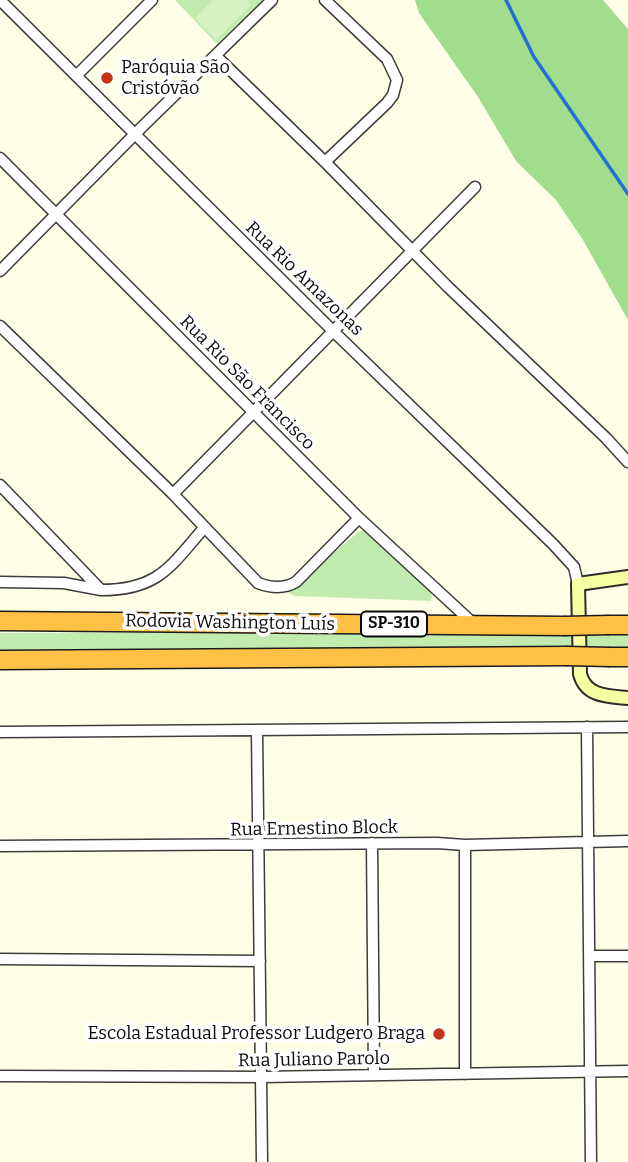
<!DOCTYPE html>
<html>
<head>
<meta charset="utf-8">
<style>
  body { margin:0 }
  canvas { display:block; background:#ffffe7 }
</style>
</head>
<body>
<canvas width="628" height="1162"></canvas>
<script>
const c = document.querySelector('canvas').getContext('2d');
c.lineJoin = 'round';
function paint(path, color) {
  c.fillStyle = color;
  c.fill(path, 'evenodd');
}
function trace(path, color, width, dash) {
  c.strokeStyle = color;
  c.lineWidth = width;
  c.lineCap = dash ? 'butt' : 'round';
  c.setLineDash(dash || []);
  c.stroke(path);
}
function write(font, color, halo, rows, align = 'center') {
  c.font = font + ' Bitter,serif';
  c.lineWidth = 7;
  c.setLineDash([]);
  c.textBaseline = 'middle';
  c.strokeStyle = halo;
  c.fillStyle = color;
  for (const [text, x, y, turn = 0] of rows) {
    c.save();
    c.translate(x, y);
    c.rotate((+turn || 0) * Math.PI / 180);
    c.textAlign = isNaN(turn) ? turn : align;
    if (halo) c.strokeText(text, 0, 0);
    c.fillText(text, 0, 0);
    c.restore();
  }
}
const green = new Path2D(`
  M 175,0 L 263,0 L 217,44 Z
  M 363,530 L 426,585 L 432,595 L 431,601 L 294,596 L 288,592 L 358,532 Z
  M 572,632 L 571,651 L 0,656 L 0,633 Z
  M 586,633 L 628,633 L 628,650 L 586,651 Z`);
const forest = new Path2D(`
  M 415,0 L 603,0 L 628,29 L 628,320 L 583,240 L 556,200 L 516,161 L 478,97 L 419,13 Z`);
const pitch = new Path2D(`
  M 213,0 L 246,0 L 251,5 L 216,40 L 195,18 Z`);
const stream = new Path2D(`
  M 506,0 L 534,57 L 628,194`);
const street = new Path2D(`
  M 0,0 L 333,331 L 553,544 L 574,567 L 578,584
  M 216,56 L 325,162 L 448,287 L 606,438 L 628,462
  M 77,75 L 152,0
  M 0,158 L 359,518 L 476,626
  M 325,162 L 387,103 L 393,95 L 397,80 L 387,59 L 325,0
  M 0,271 L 142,127 L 272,0
  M 0,326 L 173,494 L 258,583 C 271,588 284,589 296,582 L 359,518
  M 0,485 L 101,590 C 158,590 170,567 204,528
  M 173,494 L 475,187
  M 0,582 L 64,583 L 101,590
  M 587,727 L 591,1162
  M 257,731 L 262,1162
  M 0,732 L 628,727
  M 372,843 L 374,1074
  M 465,845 L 465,1074
  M 0,846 L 437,843 L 465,845 L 628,841
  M 590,956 L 628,956
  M 0,959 L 260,961
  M 0,1076 L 262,1077 L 628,1071`);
const secondary = new Path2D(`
  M 628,577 L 578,584 L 580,674 C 586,697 608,696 628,698`);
const highway = new Path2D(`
  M 0,621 L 564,626
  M 609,625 L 628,625
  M 610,657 L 628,657
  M 0,660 L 566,656`);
const highwayBridge = new Path2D(`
  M 564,626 L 609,625
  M 566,656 L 610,657`);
const markers = [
  [107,78,7,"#c43418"],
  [439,1034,7,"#c43418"]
];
const shields = [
  [394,624,66]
];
const shieldNames = [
  ["SP-310",394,624]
];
const poiNames = [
  ["Paróquia São",121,68],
  ["Cristóvão",121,89],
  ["Escola Estadual Professor Ludgero Braga",425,1034,"right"]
];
const streetNames = [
  ["Rua Rio Amazonas",304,279,44],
  ["Rua Rio São Francisco",247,383,45],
  ["Rodovia Washington Luís",230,623,1],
  ["Rua Ernestino Block",314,829,-1],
  ["Rua Juliano Parolo",314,1060,-1]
];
paint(green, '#c2ecaf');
paint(forest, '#a0de8d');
paint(pitch, '#d7f2c1');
trace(stream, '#296ed8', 3.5);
trace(street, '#3d3d3d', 13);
trace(secondary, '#2c2c2c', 16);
trace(highway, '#1b1b1b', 21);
trace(street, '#fff', 10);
trace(secondary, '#f6ffa2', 12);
trace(highway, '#ffc145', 18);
trace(highwayBridge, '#1b1b1b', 21, []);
trace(highwayBridge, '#ffc145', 18);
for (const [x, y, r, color] of markers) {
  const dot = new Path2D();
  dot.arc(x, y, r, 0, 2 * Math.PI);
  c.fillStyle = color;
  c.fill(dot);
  trace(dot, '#fff', 2.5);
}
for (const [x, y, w] of shields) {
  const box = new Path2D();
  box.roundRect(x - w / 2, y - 12.5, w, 25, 5);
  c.fillStyle = '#fff';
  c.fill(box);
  trace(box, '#0a0a0a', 2);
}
write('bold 16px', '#0a0a0a', null, shieldNames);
write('18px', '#0a0a0a', '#fff', poiNames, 'left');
write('18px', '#0a0a0a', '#fff', streetNames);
</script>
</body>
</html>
